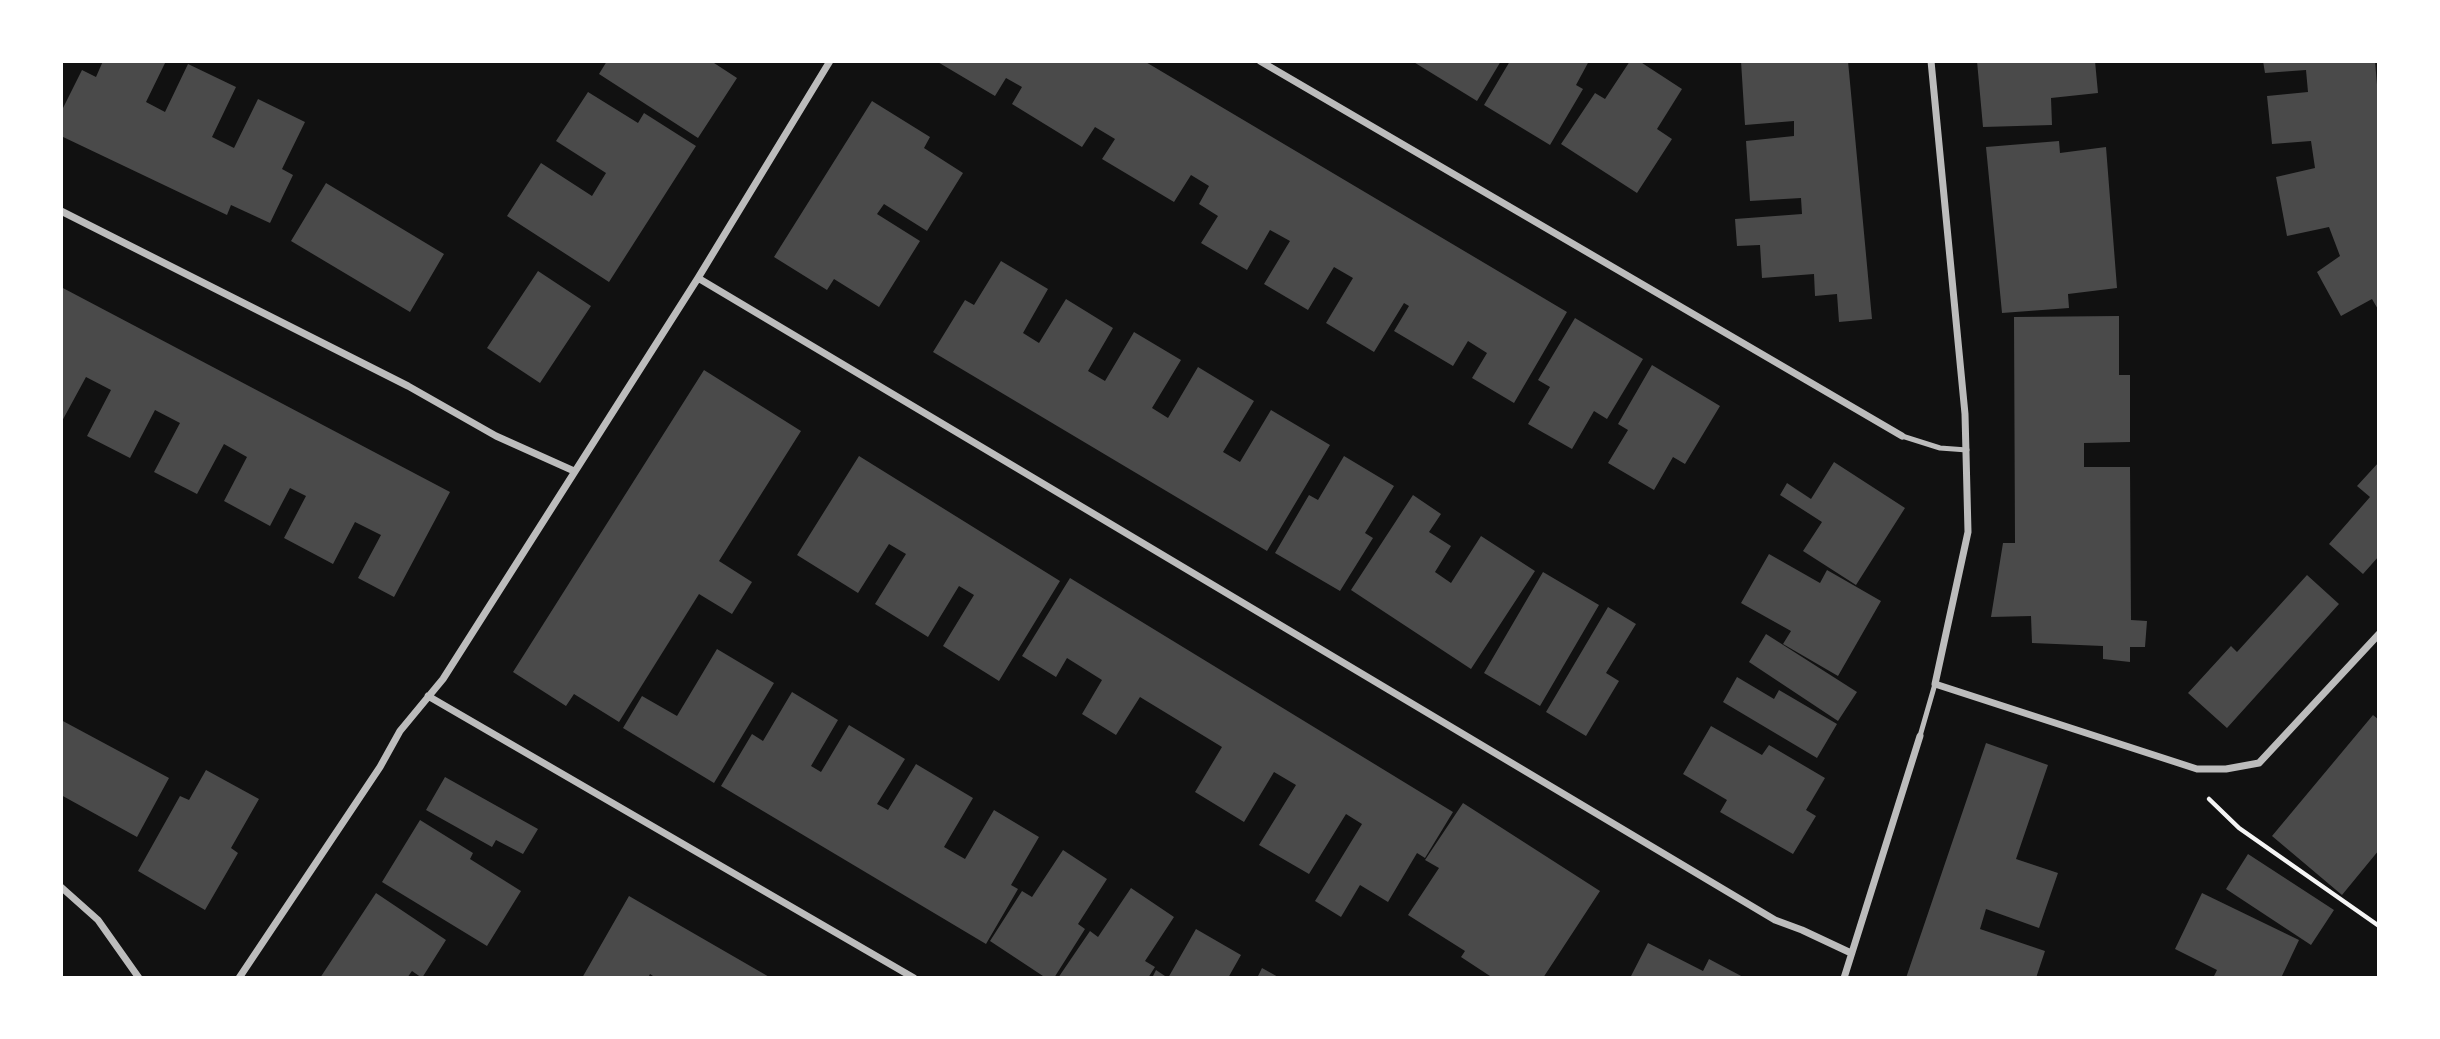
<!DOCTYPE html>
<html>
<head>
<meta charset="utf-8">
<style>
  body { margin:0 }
  #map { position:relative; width:2440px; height:1039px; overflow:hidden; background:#111; font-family:"Playfair Display",serif }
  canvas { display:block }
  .frame { position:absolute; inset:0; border:63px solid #fff; pointer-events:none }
</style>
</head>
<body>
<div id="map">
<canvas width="2440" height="1039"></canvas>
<div class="frame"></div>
</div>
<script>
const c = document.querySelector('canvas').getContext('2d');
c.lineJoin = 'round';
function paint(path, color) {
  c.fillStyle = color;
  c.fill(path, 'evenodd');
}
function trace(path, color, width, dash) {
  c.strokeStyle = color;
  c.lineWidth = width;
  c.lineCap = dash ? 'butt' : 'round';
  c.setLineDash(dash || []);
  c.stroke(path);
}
const building = new Path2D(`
  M 103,61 L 166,61 L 146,102 L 165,112 L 188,64 L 236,87 L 212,137 L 234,148 L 258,99 L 305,122 L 282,169 L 293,175 L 270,223 L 231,205 L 227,215 L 61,136 L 61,112 L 82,70 L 96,77 Z
  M 607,61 L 711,61 L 737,78 L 698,138 L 599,74 Z
  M 936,61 L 1144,61 L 1567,312 L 1514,403 L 1472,378 L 1487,353 L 1468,341 L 1453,366 L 1394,331 L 1409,306 L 1404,303 L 1374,352 L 1326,323 L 1353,278 L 1334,267 L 1308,310 L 1264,284 L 1290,241 L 1270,230 L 1247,270 L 1201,243 L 1218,216 L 1199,204 L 1209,186 L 1191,175 L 1174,202 L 1102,159 L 1115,139 L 1095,127 L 1082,147 L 1012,104 L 1022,87 L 1006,78 L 995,96 Z
  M 1412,61 L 1501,61 L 1477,101 Z
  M 1510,61 L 1589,61 L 1576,85 L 1583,89 L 1550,145 L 1484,105 Z
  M 1630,61 L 1639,61 L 1682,89 L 1657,129 L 1672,139 L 1637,193 L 1561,144 L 1595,93 L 1605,99 Z
  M 1741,61 L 1848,61 L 1872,319 L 1839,322 L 1837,294 L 1815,296 L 1814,274 L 1762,278 L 1760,245 L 1737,246 L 1735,219 L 1802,214 L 1801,198 L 1750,201 L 1746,141 L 1794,136 L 1794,121 L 1745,125 Z
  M 1977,61 L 2095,61 L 2098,93 L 2051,98 L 2052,125 L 1983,127 Z
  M 2263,61 L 2375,61 L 2379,108 L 2379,311 L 2372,299 L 2341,316 L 2317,272 L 2340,256 L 2329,227 L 2287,236 L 2276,177 L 2315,168 L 2311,141 L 2272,144 L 2267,96 L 2308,92 L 2306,70 L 2265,73 Z
  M 588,92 L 638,123 L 644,113 L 696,146 L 609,282 L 507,216 L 541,163 L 592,196 L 606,173 L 556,141 Z
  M 872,101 L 930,137 L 924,148 L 963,173 L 927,231 L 884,204 L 877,214 L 920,241 L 879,307 L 834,279 L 827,290 L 774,257 Z
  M 2059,141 L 2060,153 L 2106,147 L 2117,288 L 2068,294 L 2069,308 L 2002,313 L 1986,147 Z
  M 326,183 L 444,254 L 410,312 L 291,241 Z
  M 1001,261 L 1048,289 L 1023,333 L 1039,343 L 1066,299 L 1113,328 L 1088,371 L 1105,381 L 1134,332 L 1181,360 L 1152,408 L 1168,418 L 1198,367 L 1254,401 L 1223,452 L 1240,462 L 1271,410 L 1330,445 L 1267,551 L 933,352 L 965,300 L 974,305 Z
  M 538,271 L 591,306 L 540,383 L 487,348 Z
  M 61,287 L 450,492 L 394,597 L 358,578 L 381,535 L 355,522 L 333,564 L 284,538 L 306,496 L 290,488 L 270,526 L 224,501 L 247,457 L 224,444 L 197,494 L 154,472 L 180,423 L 155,410 L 130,458 L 87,436 L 111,390 L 86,377 L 61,423 Z
  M 2119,316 L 2119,375 L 2130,375 L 2130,442 L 2084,443 L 2084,467 L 2130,467 L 2131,620 L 2147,621 L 2145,647 L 2130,647 L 2130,662 L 2103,659 L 2103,646 L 2032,643 L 2031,616 L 1991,617 L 2003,543 L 2015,543 L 2014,317 Z
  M 1575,318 L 1643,359 L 1607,419 L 1594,411 L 1572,449 L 1528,424 L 1550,387 L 1538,380 Z
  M 1652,365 L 1720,406 L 1685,464 L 1673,457 L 1654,490 L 1608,463 L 1628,430 L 1618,424 Z
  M 704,370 L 801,431 L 719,561 L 752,582 L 732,614 L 699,594 L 619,722 L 574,694 L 566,706 L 513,672 Z
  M 859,456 L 1060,581 L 999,681 L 943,646 L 974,595 L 959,586 L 928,637 L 875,604 L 906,554 L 889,544 L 858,593 L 797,555 Z
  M 1344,456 L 1394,486 L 1365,533 L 1373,538 L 1340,591 L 1275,553 L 1309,495 L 1318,500 Z
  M 1834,462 L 1905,508 L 1856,585 L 1803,551 L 1822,522 L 1780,495 L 1787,483 L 1811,499 Z
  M 2379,462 L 2379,556 L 2363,574 L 2329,544 L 2370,497 L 2357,486 Z
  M 1413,495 L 1441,514 L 1429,532 L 1451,546 L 1435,572 L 1451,583 L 1481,536 L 1535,571 L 1471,669 L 1351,590 Z
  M 1769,554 L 1820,583 L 1827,570 L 1881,601 L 1838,676 L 1783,644 L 1791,631 L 1741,603 Z
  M 1543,572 L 1599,605 L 1540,706 L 1484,673 Z
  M 2307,575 L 2339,604 L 2227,728 L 2188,693 L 2231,646 L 2237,652 Z
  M 1070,578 L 1453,812 L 1425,858 L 1417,853 L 1388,902 L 1360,885 L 1341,917 L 1315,901 L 1362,824 L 1346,814 L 1309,874 L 1259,845 L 1296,785 L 1274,772 L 1244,822 L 1195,792 L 1222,747 L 1140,697 L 1116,735 L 1082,714 L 1102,680 L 1067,658 L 1056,677 L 1022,656 Z
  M 1608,607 L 1636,624 L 1606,673 L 1619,681 L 1586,736 L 1546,712 Z
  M 1766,634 L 1857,692 L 1838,721 L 1749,662 Z
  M 717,649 L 774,683 L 714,783 L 623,728 L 642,696 L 677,716 Z
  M 1737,677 L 1774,699 L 1779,690 L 1837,724 L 1817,758 L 1723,702 Z
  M 792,692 L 838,720 L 811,766 L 821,772 L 849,725 L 905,759 L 877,804 L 888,810 L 916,764 L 973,798 L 944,847 L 965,859 L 994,810 L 1039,837 L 1011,885 L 1018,889 L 986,944 L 721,786 L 752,734 L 763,741 Z
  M 2373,715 L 2379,720 L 2379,850 L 2342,895 L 2272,836 Z
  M 61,720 L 169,778 L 137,837 L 61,795 Z
  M 1711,726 L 1762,755 L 1769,745 L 1825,778 L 1806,810 L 1816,816 L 1793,854 L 1720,812 L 1727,800 L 1683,774 Z
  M 1986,743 L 2048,765 L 2016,859 L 2058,873 L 2039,928 L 1986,909 L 1980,929 L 2045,951 L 2036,978 L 1906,978 Z
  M 206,770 L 259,799 L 231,848 L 238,853 L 205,910 L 138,871 L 180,796 L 189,800 Z
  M 445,777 L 538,829 L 523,854 L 496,840 L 492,847 L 426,810 Z
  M 1463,803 L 1600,891 L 1543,978 L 1493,978 L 1461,957 L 1465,951 L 1408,915 L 1439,868 L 1425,860 Z
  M 420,820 L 473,853 L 470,859 L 521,891 L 487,946 L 382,882 Z
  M 1063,850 L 1107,879 L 1078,924 L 1085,929 L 1054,978 L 1046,978 L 990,941 L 1022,891 L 1032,897 Z
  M 2248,854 L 2334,910 L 2311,945 L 2226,889 Z
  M 1131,888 L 1174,917 L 1145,961 L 1155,967 L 1148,978 L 1058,978 L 1090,931 L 1098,937 Z
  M 376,893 L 446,940 L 422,978 L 412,971 L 407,978 L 320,978 Z
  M 2202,893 L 2299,940 L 2281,978 L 2218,978 L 2214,976 L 2217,970 L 2175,949 Z
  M 629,896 L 771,978 L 656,978 L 650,974 L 648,978 L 582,978 Z
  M 1196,929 L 1241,955 L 1228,978 L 1152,978 L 1156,970 L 1168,978 Z
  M 1648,943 L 1703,971 L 1709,959 L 1745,978 L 1630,978 Z
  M 1262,968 L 1280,978 L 1257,978 Z`);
const path = new Path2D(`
  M 2209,799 L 2239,828 L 2379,926`);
const service = new Path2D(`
  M 1902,436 L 1940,448 L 1967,450
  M 1920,736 L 1935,684`);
const minor = new Path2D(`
  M 1260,61 L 1902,436
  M 1931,61 L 1965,414 L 1968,532 L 1935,684 L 2197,769 L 2226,769 L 2259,763 L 2379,634
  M 61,211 L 408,386 L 496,436 L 574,471
  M 698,278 L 1775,920 L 1802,930 L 1851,953
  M 428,696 L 914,978
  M 61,887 L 98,920 L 139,978
  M 239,978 L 380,767 L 400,731 L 443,679 L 698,278 L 830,61
  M 1844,978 L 1920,736`);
paint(building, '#4a4a4a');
trace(path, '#f5f5f5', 4.5);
trace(service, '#bcbcbc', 5);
trace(minor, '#bcbcbc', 7);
</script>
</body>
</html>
